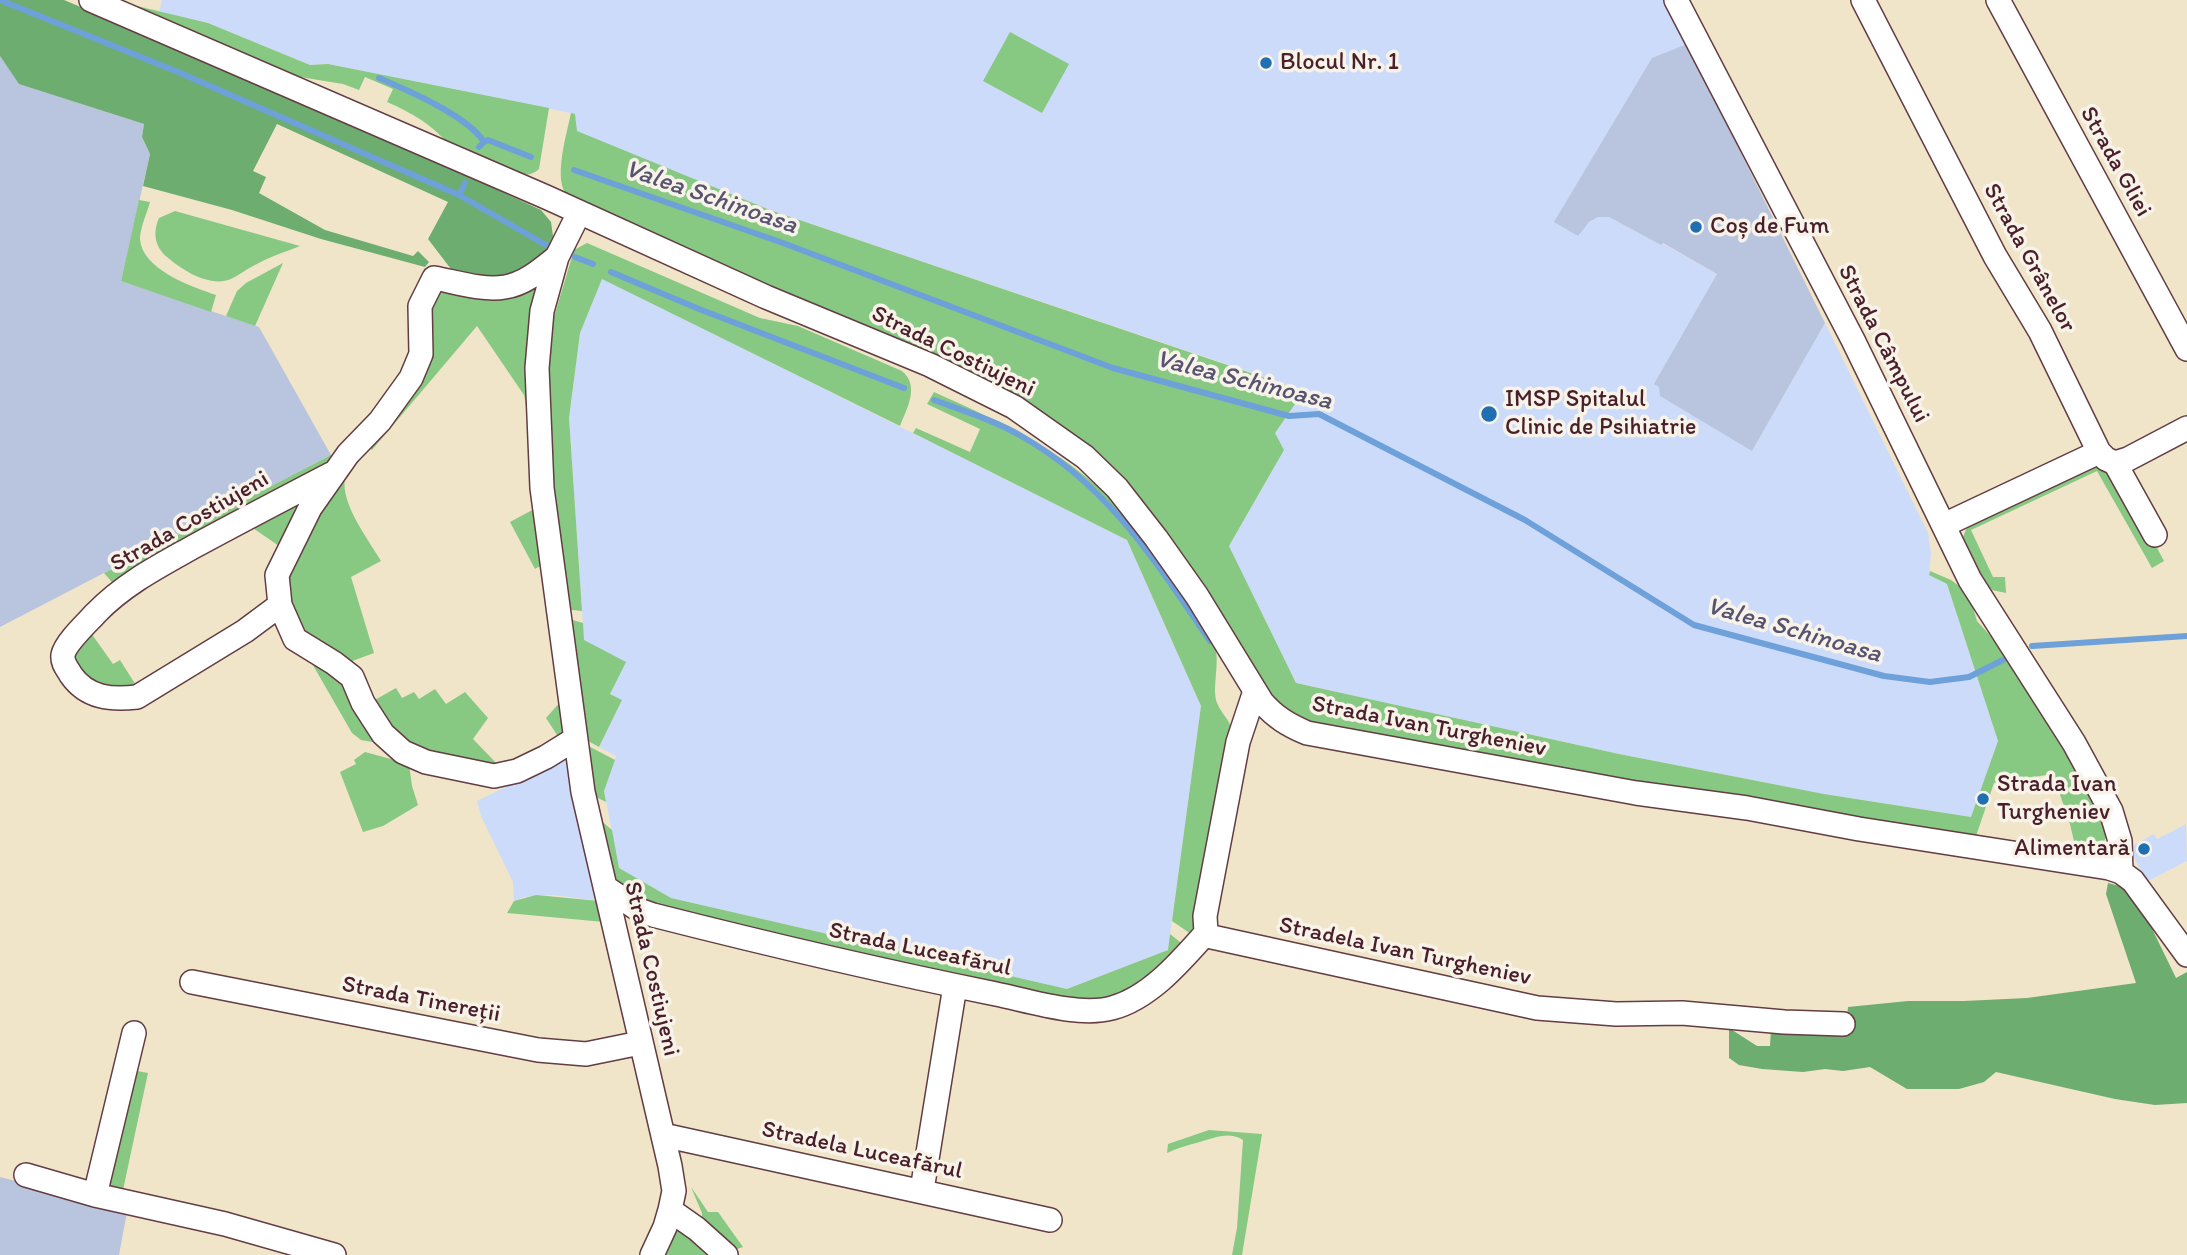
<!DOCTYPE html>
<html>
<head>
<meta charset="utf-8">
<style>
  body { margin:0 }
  canvas { display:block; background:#f0e4c9 }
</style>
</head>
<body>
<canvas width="2187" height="1255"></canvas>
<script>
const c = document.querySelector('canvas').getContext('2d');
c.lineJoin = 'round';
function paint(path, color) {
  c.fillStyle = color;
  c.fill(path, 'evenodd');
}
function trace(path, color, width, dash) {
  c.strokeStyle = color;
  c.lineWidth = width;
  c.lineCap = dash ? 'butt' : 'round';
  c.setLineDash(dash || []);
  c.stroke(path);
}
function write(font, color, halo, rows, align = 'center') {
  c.font = font + ' Itim,sans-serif';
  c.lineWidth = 7;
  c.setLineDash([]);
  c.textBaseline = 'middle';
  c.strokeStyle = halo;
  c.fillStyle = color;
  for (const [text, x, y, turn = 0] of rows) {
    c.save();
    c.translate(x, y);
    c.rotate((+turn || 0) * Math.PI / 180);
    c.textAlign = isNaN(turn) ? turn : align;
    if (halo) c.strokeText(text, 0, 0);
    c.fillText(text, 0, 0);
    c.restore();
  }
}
const built = new Path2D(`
  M 162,0 L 1665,0 L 1687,44 L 1571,231 L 1577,236 L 1589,222 L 1598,217 L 1609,217 L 1661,245 L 1662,243 L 1717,274 L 1659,387 L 1752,451 L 1825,323 L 1928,533 L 1931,553 L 1929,575 L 1947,584 L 1998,741 L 1971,817 L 1824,794 L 1619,754 L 1296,683 L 1229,546 L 1284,450 L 1274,433 L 1303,390 L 770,210 L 576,131 L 575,114 L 328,64 L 310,65 L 208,23 L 159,12 Z
  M 602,278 L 1127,540 L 1201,706 L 1168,950 L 1067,989 L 671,898 L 619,868 L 604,791 L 616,756 L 599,747 L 622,700 L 610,694 L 584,640 L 569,418 L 580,333 Z
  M 569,756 L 599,901 L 554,895 L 524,897 L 514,901 L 513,882 L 481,816 L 477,801 Z
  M 2186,824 L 2187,861 L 2146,882 L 2132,853 L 2132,846 L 2154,834 L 2157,839 Z`);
const industrial = new Path2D(`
  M 1687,44 L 1825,323 L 1752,451 L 1660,396 L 1659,387 L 1654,384 L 1717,274 L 1663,243 L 1661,245 L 1609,217 L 1598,217 L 1589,222 L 1578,236 L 1554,222 L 1652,58 Z
  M 0,56 L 20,84 L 144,124 L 142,137 L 150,154 L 121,281 L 259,327 L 331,455 L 0,627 Z
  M 0,1177 L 112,1206 L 127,1212 L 119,1255 L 0,1255 Z`);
const green = new Path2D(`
  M 137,6 L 208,23 L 310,65 L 328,64 L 549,108 L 539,169 C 532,175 528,175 519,174 L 448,144 C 432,124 410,112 387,102 L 393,89 L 365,77 L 359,90 L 343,84 L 300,77 L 135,8 Z
  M 1010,32 L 1069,64 L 1042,113 L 983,81 Z
  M 571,113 L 575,114 L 577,131 L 770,210 L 1304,391 L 1275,433 L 1284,450 L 1229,546 L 1296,683 L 1619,754 L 1824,794 L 1971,817 L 1998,741 L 1947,584 L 1929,575 L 1930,571 L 1951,580 L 1963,589 L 1971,601 L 1977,621 L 2013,661 L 2104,817 C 2112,843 2101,850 2076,850 L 2070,824 L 2053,774 L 1994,783 L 1975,839 L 1317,728 L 1276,705 L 1118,479 L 850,323 L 568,196 C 552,182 567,133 571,113 Z
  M 139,200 L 150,202 C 147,213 140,228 140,239 C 142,270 193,287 216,295 L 211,312 L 121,281 Z
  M 175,211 L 300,246 C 285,252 269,257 255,265 C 247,269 239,275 231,279 C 210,288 182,270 167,257 C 154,246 153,232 159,218 Z
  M 587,243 L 760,318 L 798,326 L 902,371 C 920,386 907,408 900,426 L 602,279 L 580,333 L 569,418 L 582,611 L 564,609 L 542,372 L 551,327 L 574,250 Z
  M 283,263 L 255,326 L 226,316 L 237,291 L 246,283 Z
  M 544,278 L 531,432 L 524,395 L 477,326 L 372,450 L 367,445 L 427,372 L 430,357 L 426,324 L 435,296 L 444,291 Z
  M 934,392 C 992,418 1050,444 1098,487 C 1125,510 1145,541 1166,569 C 1182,591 1202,615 1213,640 C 1222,659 1211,687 1217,703 C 1222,715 1230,719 1234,735 L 1209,871 L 1191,934 L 1172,921 L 1201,706 L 1127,540 L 913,433 L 916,428 L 970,452 L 980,429 L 927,404 Z
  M 331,455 L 333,460 L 117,588 L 104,573 Z
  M 355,456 L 359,461 C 354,465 349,468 347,473 C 335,497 369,540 381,561 L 351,577 L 374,653 L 344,664 L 302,639 L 284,591 L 296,549 Z
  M 2089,466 L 2100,466 L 2107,470 L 2140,516 L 2164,561 L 2152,568 L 2097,471 L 1971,530 L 1993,577 L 2005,577 L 2006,593 L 1992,590 L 1986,583 L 1963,537 L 1969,522 Z
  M 320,484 L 282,548 L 247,524 Z
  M 536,508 L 547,562 L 535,569 L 510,522 Z
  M 566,618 L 583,623 L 584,640 L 626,662 L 610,694 L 622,700 L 599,747 L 579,736 Z
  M 91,633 L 113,664 L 120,660 L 139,690 L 93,687 L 68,658 Z
  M 306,653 L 337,671 L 390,745 L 361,740 L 352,733 Z
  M 396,688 L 402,698 L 414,692 L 419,699 L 435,689 L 446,704 L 465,692 L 488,718 L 473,739 L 501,768 L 559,738 L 546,718 L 562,700 L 569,737 C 551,749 528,764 507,770 C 490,774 416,756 402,745 C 389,735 380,721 371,708 L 373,701 Z
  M 579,741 L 615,760 L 604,791 L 606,802 L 596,797 Z
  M 365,752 L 409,764 L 412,786 L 418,805 L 383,826 L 363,832 L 340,772 L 356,764 L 354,760 Z
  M 593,814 L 612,830 L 619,868 L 671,898 L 1067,989 L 1168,950 L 1170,934 L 1185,946 L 1175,958 L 1114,1003 L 1066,1001 L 985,979 L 933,971 L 665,914 L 620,884 L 611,871 L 610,849 L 594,821 Z
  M 536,895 L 599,901 L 604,922 L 507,913 L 514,901 Z
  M 132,1070 L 148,1073 L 123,1190 L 106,1185 Z
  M 1209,1130 L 1262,1134 L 1242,1255 L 1232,1255 L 1237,1228 L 1243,1140 C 1228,1131 1215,1138 1200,1142 C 1188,1145 1178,1148 1167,1153 L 1168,1144 Z
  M 691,1187 L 708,1212 L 718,1212 L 743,1247 L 731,1251 L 702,1223 L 702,1213 Z
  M 674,1217 L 717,1255 L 658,1255 Z`);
const forest = new Path2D(`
  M 0,0 L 64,0 L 300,98 L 541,210 L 551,222 L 553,236 L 545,257 L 506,281 L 454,273 L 428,239 L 448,202 L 277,124 L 253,171 L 266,177 L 259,193 L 325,230 L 413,256 L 418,251 L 429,262 L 425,267 L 321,239 L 232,210 L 143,186 L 150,154 L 142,137 L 144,124 L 19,84 L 0,56 Z
  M 2108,883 L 2127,888 L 2142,908 L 2176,978 L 2187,972 L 2187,1103 L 2155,1105 L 2115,1099 L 1996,1072 L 1984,1082 L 1959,1089 L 1907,1089 L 1870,1067 L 1843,1071 L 1825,1069 L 1803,1072 L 1762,1069 L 1739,1065 L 1729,1058 L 1729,1028 L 1757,1046 L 1770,1046 L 1771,1029 L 1846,1029 L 1848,1007 L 1908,1001 L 1964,1001 L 2027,998 L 2136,983 L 2106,894 Z`);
const stream = new Path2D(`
  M 0,0 L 178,72 L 459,195 L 465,183
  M 379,78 C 407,90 468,116 484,142
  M 479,147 L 484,142 L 488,140 L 531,157
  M 574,170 L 783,243 L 1113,368 L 1289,416 L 1319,414 L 1525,520 L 1694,625 L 1884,676 L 1930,682 L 1969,677 L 2003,660
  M 459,195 L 546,245
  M 575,257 L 593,264
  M 611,272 L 699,309 L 904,388
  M 934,400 C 964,411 996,421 1023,437 C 1110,487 1155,561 1210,641
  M 2032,646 L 2187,636`);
const minor = new Path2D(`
  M 91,0 L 546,197 L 766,297 L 930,365 L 1014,407 L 1085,457 L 1117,488 L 1156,538 L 1197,596 L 1262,702 C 1275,717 1288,725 1307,733 L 1636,793 L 1747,808 L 1859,829 L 2109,868 L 2121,872 L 2133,881 L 2187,955
  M 1676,0 L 1853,340 L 1970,580 L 2074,743 L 2111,811 L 2120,841 L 2121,872
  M 1863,0 L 1995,256 L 2040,331 L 2099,452 L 2106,459 L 2115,463 L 2155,535
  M 1998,0 L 2187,349
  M 579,213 L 557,257 L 542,311 L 537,368 L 542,488 L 583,792 L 670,1166 L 674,1191 L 670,1210 L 665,1227 L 652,1255
  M 557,257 C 542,269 525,284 505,287 C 483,291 456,282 434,278 L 420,306 L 421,354 L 411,378 L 380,421 L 348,454 L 310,508 L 277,575 L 280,605 L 295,639 L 334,663 L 352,677 L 363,703 L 383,734 L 403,752 L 426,762 L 494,776 L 517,771 L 546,757 L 575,739
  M 2115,463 L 2128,459 L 2187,428
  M 1944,525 L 2099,452
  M 280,605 L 245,631 L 137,697 C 111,700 87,698 71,675 C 67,668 62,663 63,655 C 65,643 88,622 96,613 C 124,584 159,566 193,547 C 239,522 285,498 331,474
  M 1255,691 L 1238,742 L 1205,916 L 1206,933 L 1212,937 L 1537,1008 L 1616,1014 L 1682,1013 L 1784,1022 L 1843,1024
  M 605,887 L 639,910 L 653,915 C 767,944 882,971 996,994 C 1030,1001 1079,1017 1112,1008 C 1150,998 1181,961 1206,933
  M 192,982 L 538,1050 L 586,1054 L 640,1043
  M 663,1135 L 1050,1220
  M 26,1175 L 95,1195 L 225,1224 L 334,1255
  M 922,1190 L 955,986
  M 95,1195 L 134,1033
  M 670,1210 L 697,1229 L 726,1255`);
const markers = [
  [1266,63,7,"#1f6fb2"],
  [1696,227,7,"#1f6fb2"],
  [1489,414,9,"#1f6fb2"],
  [1983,799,7,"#1f6fb2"],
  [2144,849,7,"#1f6fb2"]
];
const poiNames = [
  ["Blocul Nr. 1",1280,63],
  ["Coș de Fum",1710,227],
  ["IMSP Spitalul",1505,400],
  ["Clinic de Psihiatrie",1505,428],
  ["Strada Ivan",1997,785],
  ["Turgheniev",1997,813],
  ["Alimentară",2130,849,"right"]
];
const streetNames = [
  ["Strada Gliei",2115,162,61],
  ["Strada Grânelor",2029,258,61],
  ["Strada Câmpului",1883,344,63],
  ["Strada Costiujeni",953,352,26],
  ["Strada Costiujeni",190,522,-30],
  ["Strada Ivan Turgheniev",1429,727,11],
  ["Strada Luceafărul",920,950,12],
  ["Stradela Ivan Turgheniev",1405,952,12],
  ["Strada Costiujeni",651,969,77],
  ["Strada Tinereții",421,1000,11],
  ["Stradela Luceafărul",862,1151,12]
];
const waterNames = [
  ["Valea Schinoasa",711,198,19],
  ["Valea Schinoasa",1244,381,14],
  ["Valea Schinoasa",1794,631,16]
];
paint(built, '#cddbfa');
paint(industrial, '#b9c5de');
paint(green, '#87c982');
paint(forest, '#6dad70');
trace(stream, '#6ea1d9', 6);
trace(minor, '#633d43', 26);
trace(minor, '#fff', 23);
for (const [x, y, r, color] of markers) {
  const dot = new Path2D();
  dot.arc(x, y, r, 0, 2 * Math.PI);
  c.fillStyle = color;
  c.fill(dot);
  trace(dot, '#f7f3e8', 2.5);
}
write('24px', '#4a1f2b', '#f7f3e8', poiNames, 'left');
write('24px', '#4a1f2b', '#f7f3e8', streetNames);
write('italic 26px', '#585371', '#f7f3e8', waterNames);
</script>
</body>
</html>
